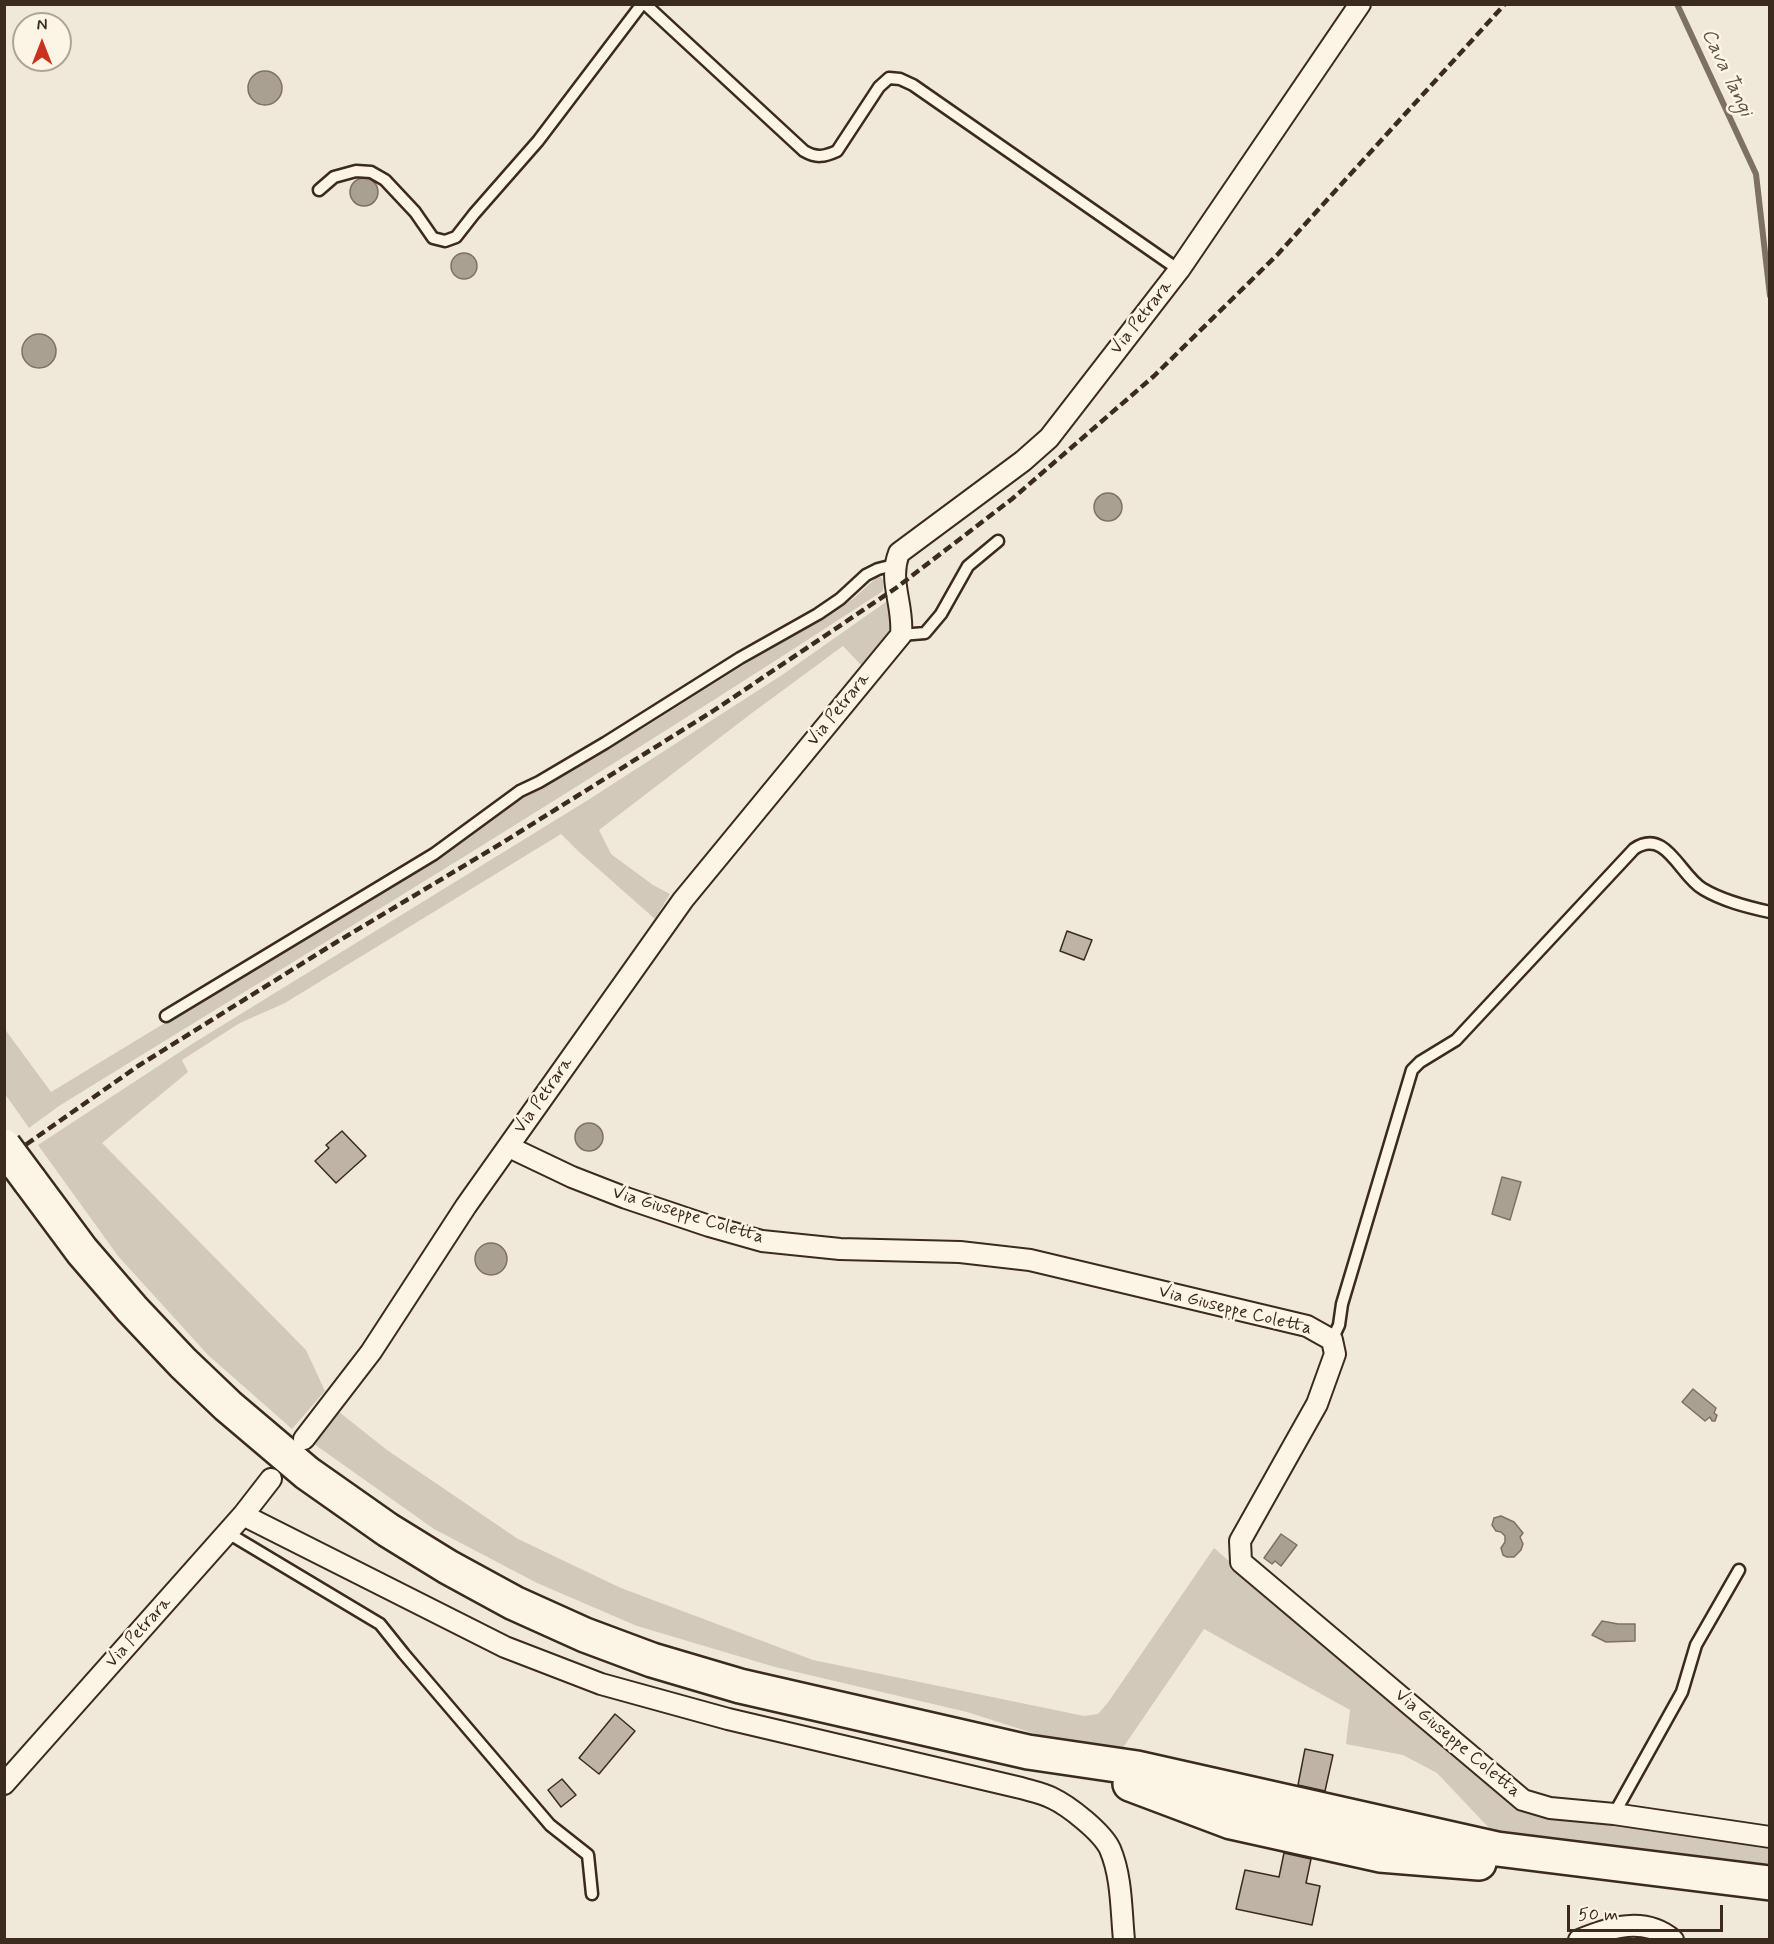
<!DOCTYPE html>
<html>
<head>
<meta charset="utf-8">
<style>
  body { margin:0 }
  #map { position:relative; width:1774px; height:1944px; overflow:hidden; background:#f0e9d9; font-family:Mynerve,sans-serif }
  canvas { display:block }
  .frame { position:absolute; inset:0; border:6px solid #3b2a1e; pointer-events:none }
  .north { position:absolute; left:12px; top:12px; width:60px; height:60px; box-sizing:border-box; background:#fcf5e5; border:2px solid #afa495; border-radius:50%; rotate:0deg; font-size:16px; font-weight:700; line-height:24px; text-align:center; color:#3b2a1e }
  .north::after { content:''; display:block; margin:auto; width:21px; height:27px; background:#c8321e; clip-path:polygon(50% 0,100% 100%,50% 72%,0 100%) }
  .scale { position:absolute; left:1567px; top:1905px; width:156px; height:27px; box-sizing:border-box; border:3px solid #3b2a1e; border-top:0; padding-left:8px; font-size:18px; line-height:21px; white-space:nowrap; color:#3b2a1e; -webkit-text-stroke:4px #fcf5e5; paint-order:stroke }
</style>
</head>
<body>
<div id="map">
<canvas width="1774" height="1944"></canvas>
<div class="frame"></div>
<div class="north">N</div>
<div class="scale">50 m</div>
</div>
<script>
const c = document.querySelector('canvas').getContext('2d');
c.lineJoin = 'round';
function paint(path, color) {
  c.fillStyle = color;
  c.fill(path, 'evenodd');
}
function trace(path, color, width, dash) {
  c.strokeStyle = color;
  c.lineWidth = width;
  c.lineCap = dash ? 'butt' : 'round';
  c.setLineDash(dash || []);
  c.stroke(path);
}
function write(font, color, halo, rows, align = 'center') {
  c.font = font + ' Mynerve,sans-serif';
  c.lineWidth = 5;
  c.setLineDash([]);
  c.textBaseline = 'middle';
  c.strokeStyle = halo;
  c.fillStyle = color;
  for (const [text, x, y, turn = 0] of rows) {
    c.save();
    c.translate(x, y);
    c.rotate((+turn || 0) * Math.PI / 180);
    c.textAlign = isNaN(turn) ? turn : align;
    if (halo) c.strokeText(text, 0, 0);
    c.fillText(text, 0, 0);
    c.restore();
  }
}
const green = new Path2D(`
  M 877,577 L 881,577 L 884,582 L 883,591 C 612,768 335,936 59,1106 L 29,1128 L 5,1094 L 4,1028 L 51,1092 L 414,872 L 472,835 L 524,795 L 645,727 L 785,639 L 853,599 Z
  M 893,597 L 894,618 L 887,637 L 862,666 L 843,646 L 752,713 L 599,830 L 611,854 L 653,885 L 670,894 L 655,919 L 578,851 L 561,834 L 285,1003 L 240,1023 L 182,1060 L 188,1072 L 102,1143 L 306,1350 L 325,1391 L 292,1429 L 208,1355 L 118,1256 L 38,1145 L 192,1044 L 588,800 L 782,675 Z
  M 339,1412 L 387,1450 L 518,1539 L 621,1588 L 813,1660 L 1084,1716 L 1098,1714 L 1109,1701 L 1214,1548 L 1502,1796 L 1538,1817 L 1606,1821 L 1769,1843 L 1769,1872 L 1513,1840 L 1490,1829 L 1437,1773 L 1403,1755 L 1346,1744 L 1350,1710 L 1204,1629 L 1118,1755 L 1067,1744 L 967,1712 L 775,1667 L 637,1626 L 537,1583 L 434,1529 L 314,1444 Z`);
const water = new Path2D(`
  M248 88a17 17 0 1 1 34 0a17 17 0 1 1-34 0Z
  M350 192a14 14 0 1 1 28 0a14 14 0 1 1-28 0Z
  M451 266a13 13 0 1 1 26 0a13 13 0 1 1-26 0Z
  M22 351a17 17 0 1 1 34 0a17 17 0 1 1-34 0Z
  M1094 507a14 14 0 1 1 28 0a14 14 0 1 1-28 0Z
  M575 1137a14 14 0 1 1 28 0a14 14 0 1 1-28 0Z
  M 1502,1177 L 1521,1182 L 1510,1220 L 1492,1214 Z
  M475 1259a16 16 0 1 1 32 0a16 16 0 1 1-32 0Z
  M 1693,1389 L 1716,1408 L 1714,1413 L 1717,1415 L 1715,1421 L 1712,1421 L 1710,1417 L 1705,1421 L 1682,1402 Z
  M 1501,1516 L 1514,1522 L 1523,1533 L 1520,1537 L 1523,1544 L 1521,1550 L 1514,1557 L 1507,1557 L 1503,1555 L 1501,1548 L 1505,1542 L 1505,1536 L 1501,1532 L 1496,1531 L 1492,1525 L 1494,1518 Z
  M 1281,1534 L 1297,1545 L 1281,1566 L 1275,1561 L 1272,1564 L 1264,1558 Z
  M 1602,1621 L 1618,1624 L 1635,1624 L 1635,1641 L 1606,1642 L 1592,1635 Z`);
const stream = new Path2D(`
  M 1677,4 L 1756,174 L 1770,296`);
const building = new Path2D(`
  M 1067,931 L 1092,940 L 1084,960 L 1060,951 Z
  M 342,1131 L 366,1156 L 336,1183 L 315,1161 L 329,1148 L 326,1145 Z
  M 615,1714 L 635,1731 L 599,1774 L 579,1758 Z
  M 1305,1749 L 1333,1755 L 1325,1791 L 1298,1785 Z
  M 562,1779 L 576,1795 L 561,1807 L 548,1790 Z
  M 1284,1853 L 1311,1859 L 1306,1883 L 1320,1886 L 1312,1925 L 1236,1909 L 1245,1870 L 1279,1877 Z`);
const service = new Path2D(`
  M 645,4 L 804,151 C 816,158 824,157 837,151 L 879,87 L 889,78 L 900,79 L 913,85 L 1179,270
  M 319,190 L 334,177 L 356,171 L 371,172 L 385,180 L 415,212 L 433,238 L 445,241 L 456,237 L 474,214 L 538,141 L 642,4
  M 901,635 L 925,633 L 941,614 L 968,566 L 998,541
  M 166,1016 L 434,854 L 520,791 L 539,782 L 605,743 L 740,658 L 818,614 L 840,599 L 866,575 L 878,569 L 894,565
  M 1332,1340 L 1339,1325 L 1342,1304 L 1412,1070 L 1420,1062 L 1456,1040 L 1634,849 C 1666,827 1680,876 1703,889 C 1723,901 1747,907 1770,912
  M 228,1533 L 380,1624 L 404,1654 L 550,1825 L 588,1855 L 592,1894
  M 1614,1814 L 1682,1692 L 1696,1645 L 1739,1570`);
const minor = new Path2D(`
  M 509,1147 L 572,1177 L 626,1198 L 709,1226 L 762,1241 L 840,1249 L 960,1252 L 1030,1260 L 1307,1326 L 1332,1340 L 1335,1354 L 1317,1404 L 1240,1541 L 1241,1562 L 1523,1800 L 1550,1808 L 1614,1814 L 1770,1837
  M 304,1439 L 371,1352 L 466,1206 L 683,900 L 901,635 C 904,604 888,582 899,553 L 1023,461 L 1049,438 L 1179,270 L 1360,4
  M 243,1515 L 505,1647 L 601,1684 L 728,1719 L 1021,1788 C 1031,1791 1042,1793 1052,1798 C 1069,1806 1102,1832 1110,1849 C 1122,1877 1121,1910 1124,1940
  M 4,1784 L 243,1515 L 271,1479
  M 1579,1940 C 1610,1927 1645,1916 1673,1940`);
const motorway = new Path2D(`
  M 30,1181 L 82,1251 L 132,1309 L 183,1363 L 228,1406 L 307,1473 L 388,1530 L 448,1567 L 514,1603 L 585,1635 L 652,1660 L 740,1686 L 1028,1752 L 1137,1768 L 1497,1849 L 1770,1883
  M 1130,1784 L 1231,1822 L 1380,1855 L 1479,1863`);
const rail = new Path2D(`
  M 4,1160 L 138,1066 L 335,943 L 502,843 L 713,711 L 896,588 L 1012,499 L 1154,376 L 1278,254 L 1505,4`);
const motorwayBridge = new Path2D(`
  M 4,1146 L 30,1181`);
const streetNames = [
  ["Via Petrara",1142,318,-52],
  ["Via Petrara",839,710,-51],
  ["Via Petrara",544,1096,-55],
  ["Via Giuseppe Coletta",688,1216,17],
  ["Via Giuseppe Coletta",1235,1311,14],
  ["Via Petrara",139,1633,-48],
  ["Via Giuseppe Coletta",1457,1744,40]
];
const waterNames = [
  ["Cava Tangi",1726,73,65]
];
paint(green, '#d2c9ba');
paint(water, '#aaa091');
trace(water, '#7e7163', 1.5);
trace(stream, '#7e7163', 6);
paint(building, '#beb3a4');
trace(building, '#3b2a1e', 1.5);
trace(service, '#3b2a1e', 15);
trace(minor, '#3b2a1e', 24);
trace(motorway, '#3b2a1e', 38);
trace(service, '#fcf5e5', 10);
trace(minor, '#fcf5e5', 20);
trace(motorway, '#fcf5e5', 33);
trace(rail, '#3b2a1e', 4.5, [9, 4.5]);
trace(motorwayBridge, '#3b2a1e', 38, []);
trace(motorwayBridge, '#fcf5e5', 33);
write('18px', '#3b2a1e', '#fcf5e5', streetNames);
write('italic 20px', '#625346', '#fcf5e5', waterNames);
</script>
</body>
</html>
